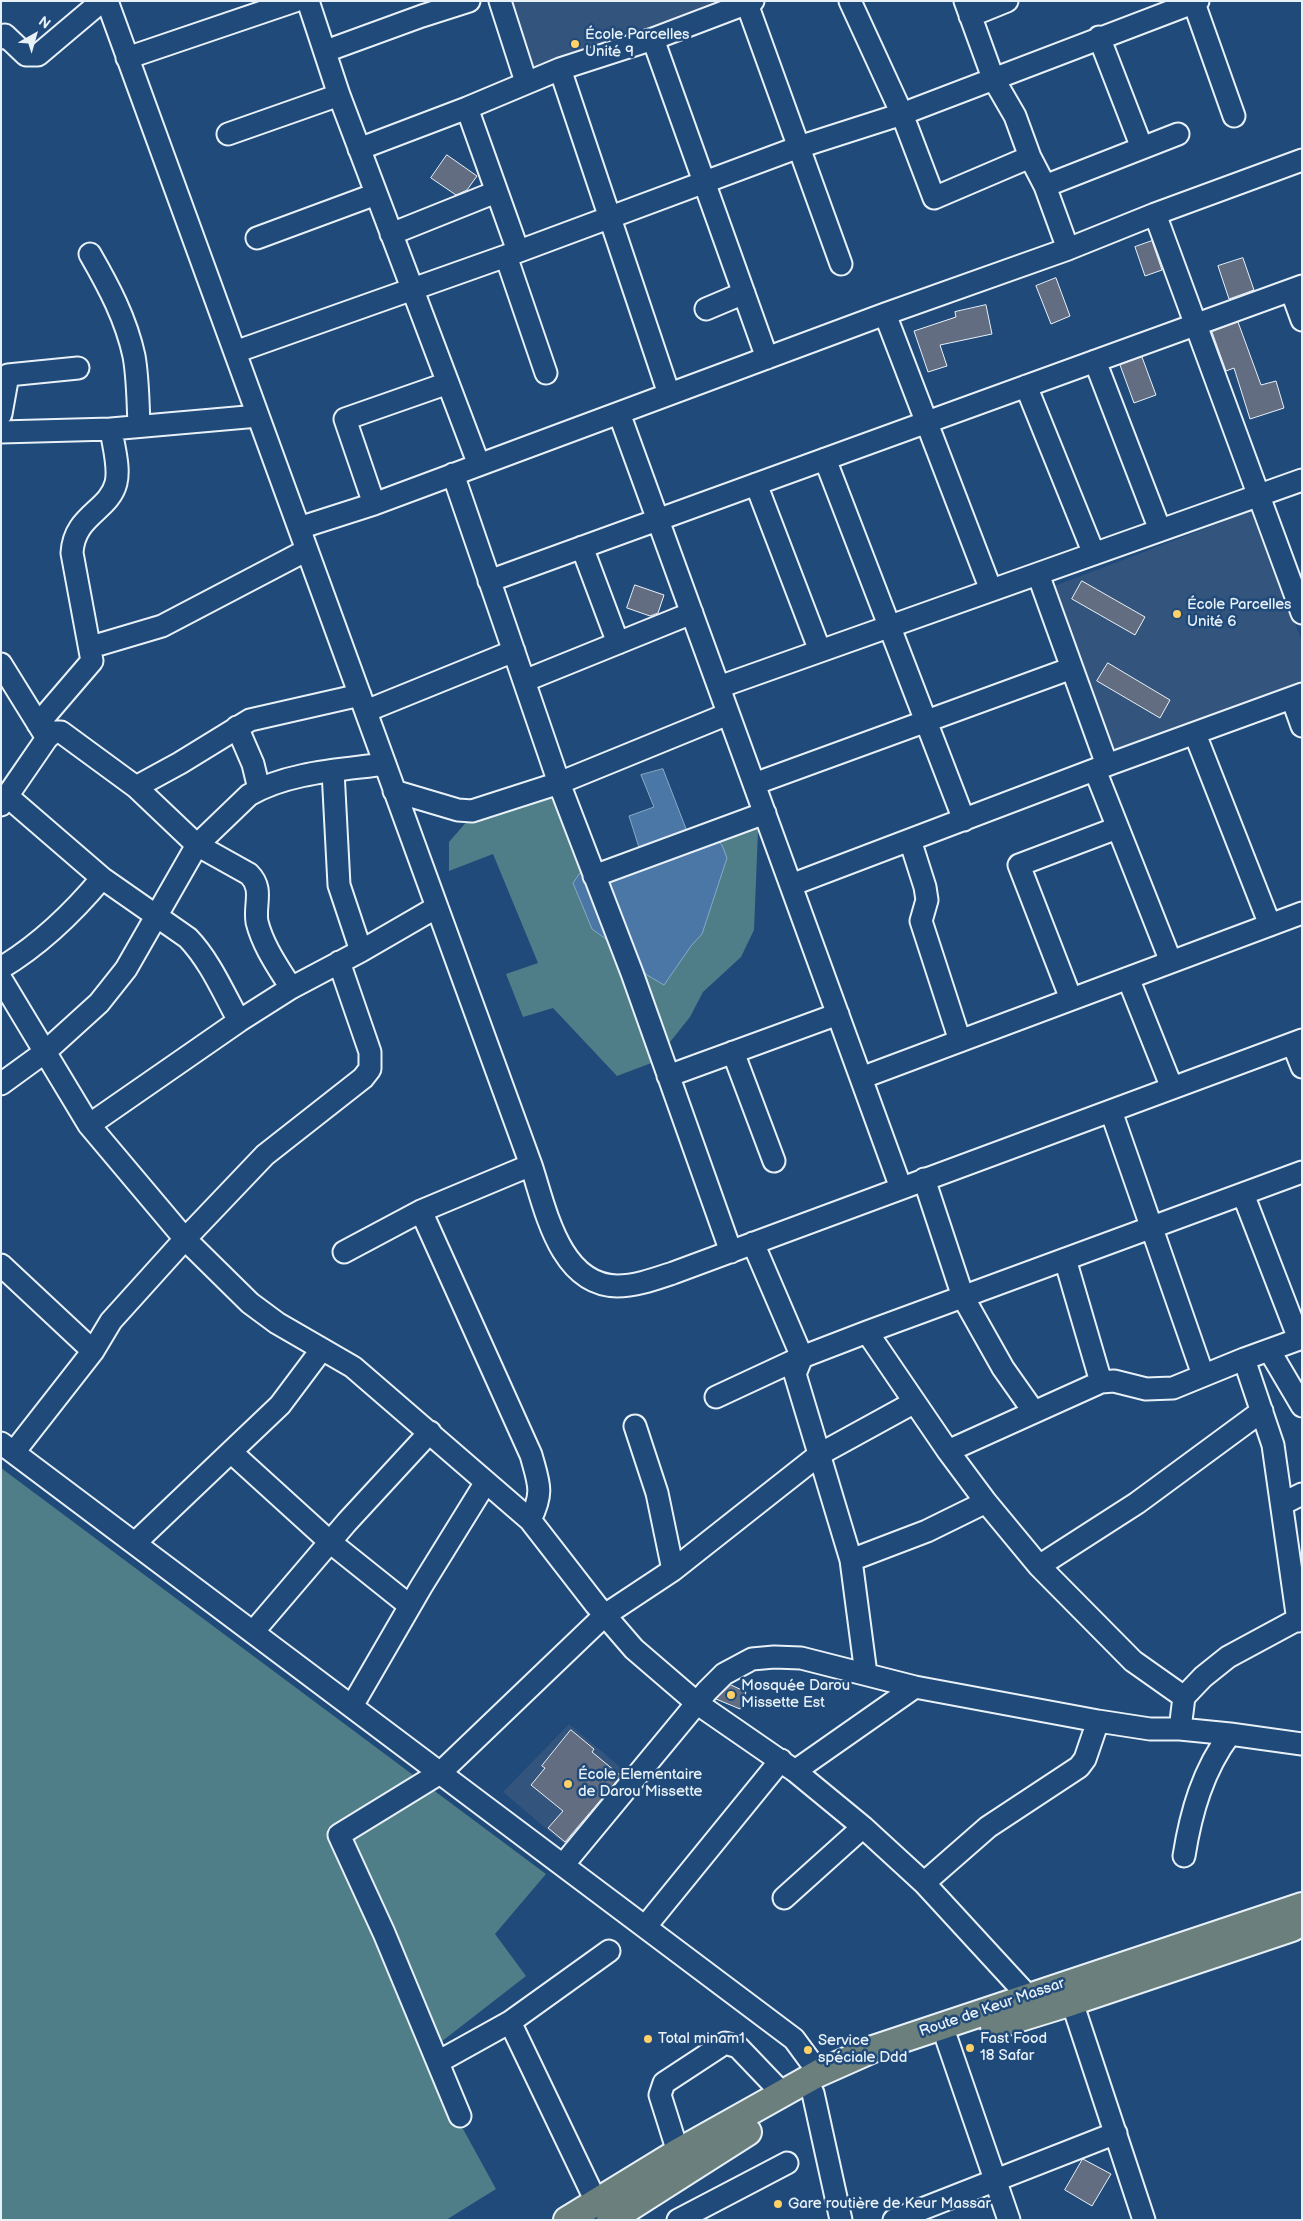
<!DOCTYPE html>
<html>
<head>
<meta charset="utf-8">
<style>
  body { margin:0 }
  #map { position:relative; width:1303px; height:2221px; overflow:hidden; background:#1f4a7a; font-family:"Balsamiq Sans",sans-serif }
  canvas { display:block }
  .frame { position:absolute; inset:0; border:2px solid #e8f1f8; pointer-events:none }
  .north { position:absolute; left:10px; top:10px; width:50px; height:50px; -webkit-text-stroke:4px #1f4a7a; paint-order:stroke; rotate:38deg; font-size:14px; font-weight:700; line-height:20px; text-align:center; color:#e8f1f8 }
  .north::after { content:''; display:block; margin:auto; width:18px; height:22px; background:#e8f1f8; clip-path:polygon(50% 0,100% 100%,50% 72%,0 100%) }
</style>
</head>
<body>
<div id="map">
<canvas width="1303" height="2221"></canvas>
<div class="frame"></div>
<div class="north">N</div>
</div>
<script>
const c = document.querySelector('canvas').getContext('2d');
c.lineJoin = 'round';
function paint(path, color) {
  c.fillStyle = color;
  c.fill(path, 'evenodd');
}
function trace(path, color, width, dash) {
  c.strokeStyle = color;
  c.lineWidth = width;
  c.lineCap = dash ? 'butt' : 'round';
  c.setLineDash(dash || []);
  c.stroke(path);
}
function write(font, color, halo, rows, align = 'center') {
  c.font = font + ' "Balsamiq Sans",sans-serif';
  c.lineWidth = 5;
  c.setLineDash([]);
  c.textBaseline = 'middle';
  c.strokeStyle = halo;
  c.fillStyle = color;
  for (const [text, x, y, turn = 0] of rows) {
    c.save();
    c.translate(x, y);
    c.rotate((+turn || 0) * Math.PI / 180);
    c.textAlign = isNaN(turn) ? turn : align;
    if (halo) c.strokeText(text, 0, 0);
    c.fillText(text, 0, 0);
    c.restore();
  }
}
const built = new Path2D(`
  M 500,1 L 735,1 L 530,82 Z
  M 1251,511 L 1302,641 L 1302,687 L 1118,757 L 1052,587 Z
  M 569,1724 L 631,1776 L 570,1849 L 503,1792 Z`);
const green = new Path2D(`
  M 663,769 L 688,834 L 747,815 L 758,831 L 754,930 L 741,957 L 703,992 L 690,1017 L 654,1062 L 617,1076 L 553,1008 L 523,1017 L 506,974 L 538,963 L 493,854 L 449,871 L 449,842 L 469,819 L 571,787 L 599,872 L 643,857 L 629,816 L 654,807 L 641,775 Z
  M 1,1468 L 546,1874 L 495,1934 L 526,1976 L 423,2056 L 496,2189 L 446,2220 L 1,2220 Z`);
const water = new Path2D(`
  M 663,769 L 688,834 L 705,829 L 722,845 L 727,858 L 702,934 L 691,946 L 664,985 L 647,975 L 620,949 L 592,929 L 573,883 L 580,873 L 599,872 L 642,857 L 629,816 L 654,807 L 641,775 Z`);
const building = new Path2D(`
  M 447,155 L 477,176 L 467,190 L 456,195 L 431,178 Z
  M 1152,241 L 1162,270 L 1145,276 L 1135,247 Z
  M 1243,258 L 1254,290 L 1229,299 L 1218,266 Z
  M 1056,278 L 1070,316 L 1051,324 L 1036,286 Z
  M 986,305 L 992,334 L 940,345 L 947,366 L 928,372 L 914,331 L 956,317 L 955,312 Z
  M 1238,322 L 1261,385 L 1276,381 L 1284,408 L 1250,419 L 1234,368 L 1226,371 L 1212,332 Z
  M 1142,357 L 1156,395 L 1134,403 L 1120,365 Z
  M 1082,581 L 1145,617 L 1135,635 L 1072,599 Z
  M 635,585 L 664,595 L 658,613 L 650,616 L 627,608 Z
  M 1108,663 L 1170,700 L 1160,718 L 1097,681 Z
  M 731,1685 L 746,1692 L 740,1709 L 716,1699 Z
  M 571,1730 L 594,1749 L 592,1752 L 621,1776 L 565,1842 L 548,1828 L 563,1811 L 531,1785 L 545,1768 L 542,1766 Z
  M 1083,2159 L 1111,2174 L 1092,2206 L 1065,2190 Z`);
const minor = new Path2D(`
  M 107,1 L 531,1165 C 545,1207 559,1285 617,1286 C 636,1286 655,1279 673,1273 L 1302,1040
  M 308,1 L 339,95 L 479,465
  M 500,1 L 526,82
  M 746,1 L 841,264
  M 850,1 L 902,114 L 934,198 L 1030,157
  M 965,1 L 993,78 L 1015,116 L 1030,157 L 1045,186 L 1068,249
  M 1194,3 L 1234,116
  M 970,16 L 1007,1
  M 1099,37 L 1142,148
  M 1,38 L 5,35 L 26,55 L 38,55 L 102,1
  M 653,39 L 767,358
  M 326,51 L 422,16 L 469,1
  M 127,58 L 295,1
  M 560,69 L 669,394
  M 467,108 L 518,251
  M 228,134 L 339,95
  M 359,149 L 467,108 L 560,69 L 653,39 L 753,1
  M 1045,186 L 1178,134
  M 1155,214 L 1302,613
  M 391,234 L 496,192
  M 257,238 L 376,194
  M 90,254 C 109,287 126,319 134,356 C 138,378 138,403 139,426
  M 506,256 L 546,373
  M 1291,290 L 1302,320
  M 706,309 L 744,293
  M 885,314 L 991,590
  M 235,352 L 506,256 L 799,147 L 902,114 L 1198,1
  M 1095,361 L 1160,530
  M 8,375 L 78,368
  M 1026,386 L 1094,554
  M 619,413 L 901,1188
  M 1,414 L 8,375
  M 1,432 L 111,429 L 258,416
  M 825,459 L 964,820
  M 453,474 L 559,783 L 632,973 L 731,1252
  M 756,484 L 820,651
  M 374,504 L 345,419 L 448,383
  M 299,528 L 374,504 L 885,314 L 1068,249 L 1155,214 L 1302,160
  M 582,547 L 618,643
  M 1038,574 L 1107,765
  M 489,581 L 1302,286
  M 91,647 L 162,626 L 307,550
  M 1,664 L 45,735
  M 524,681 L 692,613
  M 719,687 L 1302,480
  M 1292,698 L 1302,726
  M 366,711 L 514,651
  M 38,724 L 92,661 L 72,553 C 74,515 109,511 116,483 C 120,467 113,445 111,429
  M 237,727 L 253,764 L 259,789
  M 1195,734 L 1270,925
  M 1095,770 L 1171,962
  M 333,771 L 339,885 L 361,951
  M 754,784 L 1072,668
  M 136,787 L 180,763 L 250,720 L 360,695
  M 394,791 L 458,810 L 472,811 L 559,783 L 728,714
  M 7,796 L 102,878 L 188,938 C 210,961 223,992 239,1021
  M 1,805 L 47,738 L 54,732 L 61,732 L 136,787 L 197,845 L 249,874 C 264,889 254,904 257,922 C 263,946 278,967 291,988
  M 910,840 L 925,887 L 927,900 L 921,921 L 960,1041
  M 594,876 L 765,813
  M 791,885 L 1107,765 L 1302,694
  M 1,968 C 41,944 72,914 102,878
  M 1128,978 L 1172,1088
  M 1,979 L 89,1125 L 185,1239 L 250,1303 L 277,1323 L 353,1367 L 530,1520 L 596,1605 L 634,1649 L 698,1704 L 795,1771 L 863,1827 L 924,1883 L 1028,1996
  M 1071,999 L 1019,865 L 1117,828
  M 1293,1044 L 1302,1067
  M 733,1052 L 774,1161
  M 668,1076 L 838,1014
  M 861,1078 L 1302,913
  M 1,1084 L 45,1052 L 99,1003 L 126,969 L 197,845 L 249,795 C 288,772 341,770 385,764
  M 1111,1111 L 1203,1375
  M 89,1125 L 239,1021 L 291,988 L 361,951 L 437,907
  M 924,1179 L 963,1297 L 1003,1368 L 1034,1412
  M 1243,1194 L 1299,1339
  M 421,1211 L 531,1455 C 539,1484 544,1492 530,1520
  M 753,1243 L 802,1357 L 795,1374 L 851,1560 L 866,1674
  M 344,1252 L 421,1211 L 531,1165
  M 1065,1259 L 1101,1382
  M 1,1265 L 93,1351
  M 867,1332 L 948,1451 L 986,1502 L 1039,1566 L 1133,1661 L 1184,1697
  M 1269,1350 L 1302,1406
  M 1244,1359 L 1273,1445 L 1298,1621
  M 716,1397 L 802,1357 L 867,1332 L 1302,1172
  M 635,1426 L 657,1493 L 673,1570
  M 1,1443 L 794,2039 L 819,2073
  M 948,1451 L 1101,1382 L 1114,1381 L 1146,1389 L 1173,1388 L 1244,1359 L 1302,1338
  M 14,1452 L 93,1351 L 111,1321 L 185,1239 L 265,1155 L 363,1078 L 370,1069 L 370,1052 L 339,962
  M 231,1452 L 330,1542 L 410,1606
  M 1282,1504 L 1302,1494
  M 135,1543 L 280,1405 L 322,1349
  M 851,1560 L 927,1531 L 986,1502
  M 1039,1566 L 1137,1503 L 1262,1411
  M 253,1632 L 347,1522 L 430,1432
  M 352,1706 L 421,1587 L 486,1482
  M 1180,1729 L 1184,1697 L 1203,1677 L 1228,1657 L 1302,1617
  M 795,1771 L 915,1687
  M 1184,1856 C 1191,1812 1203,1770 1230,1734
  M 563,1865 L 707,1691 L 724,1674 L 752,1659 L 774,1657 L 801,1658 L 915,1687 L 1098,1721 L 1150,1729 L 1180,1729 L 1230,1734 L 1302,1744
  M 924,1883 L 988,1827 L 1079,1767 L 1085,1759 L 1098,1721
  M 784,1898 L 863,1827
  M 645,1927 L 781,1760
  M 1072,2002 L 1144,2220
  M 947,2040 L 1009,2220
  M 438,2062 L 510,2022
  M 813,2093 L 841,2220
  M 460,2116 L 384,1933 L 339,1835 L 440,1773 L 605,1615 L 673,1570 L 820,1454 L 913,1403
  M 678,2152 L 660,2095 L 664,2083 L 725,2043 L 738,2047 L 782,2093
  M 603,2216 L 510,2022 L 609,1951
  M 678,2220 L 787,2163
  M 894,2220 L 1116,2133`);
const major = new Path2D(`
  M 994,2026 L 1072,2002 L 1292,1928
  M 567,2220 L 678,2152 L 819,2073 L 873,2049 L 1302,1906
  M 610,2220 L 748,2132`);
const markers = [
  [575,44,5,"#ffd166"],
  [1177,614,5,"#ffd166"],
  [731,1695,5,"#ffd166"],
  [568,1784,5,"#ffd166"],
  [648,2039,5,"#ffd166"],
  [970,2048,5,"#ffd166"],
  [808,2050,5,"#ffd166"],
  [778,2204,5,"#ffd166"]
];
const poiNames = [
  ["École Parcelles",585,35],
  ["Unité 9",585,52],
  ["École Parcelles",1187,605],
  ["Unité 6",1187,622],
  ["Mosquée Darou",741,1686],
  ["Missette Est",741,1703],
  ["École Elementaire",578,1775],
  ["de Darou Missette",578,1792],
  ["Total minam1",658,2039],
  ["Fast Food",980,2039],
  ["18 Safar",980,2056],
  ["Service",818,2041],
  ["spéciale Ddd",818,2058],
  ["Gare routière de Keur Massar",788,2204]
];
const streetNames = [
  ["Route de Keur Massar",992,2008,-19]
];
paint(built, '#33547c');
paint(green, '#4f7e88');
paint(water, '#4a77a5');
trace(water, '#89a8c6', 1);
paint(building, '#626d82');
trace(building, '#e8f1f8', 1);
trace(minor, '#e8f1f8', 25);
trace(major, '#e8f1f8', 30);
trace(minor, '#1f4a7a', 21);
trace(major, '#6b7f7c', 26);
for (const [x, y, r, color] of markers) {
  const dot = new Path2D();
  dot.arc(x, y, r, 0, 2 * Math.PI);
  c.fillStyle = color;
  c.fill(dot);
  trace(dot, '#1f4a7a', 2);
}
write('15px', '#e8f1f8', '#1f4a7a', poiNames, 'left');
write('15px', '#e8f1f8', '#1f4a7a', streetNames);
</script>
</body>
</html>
